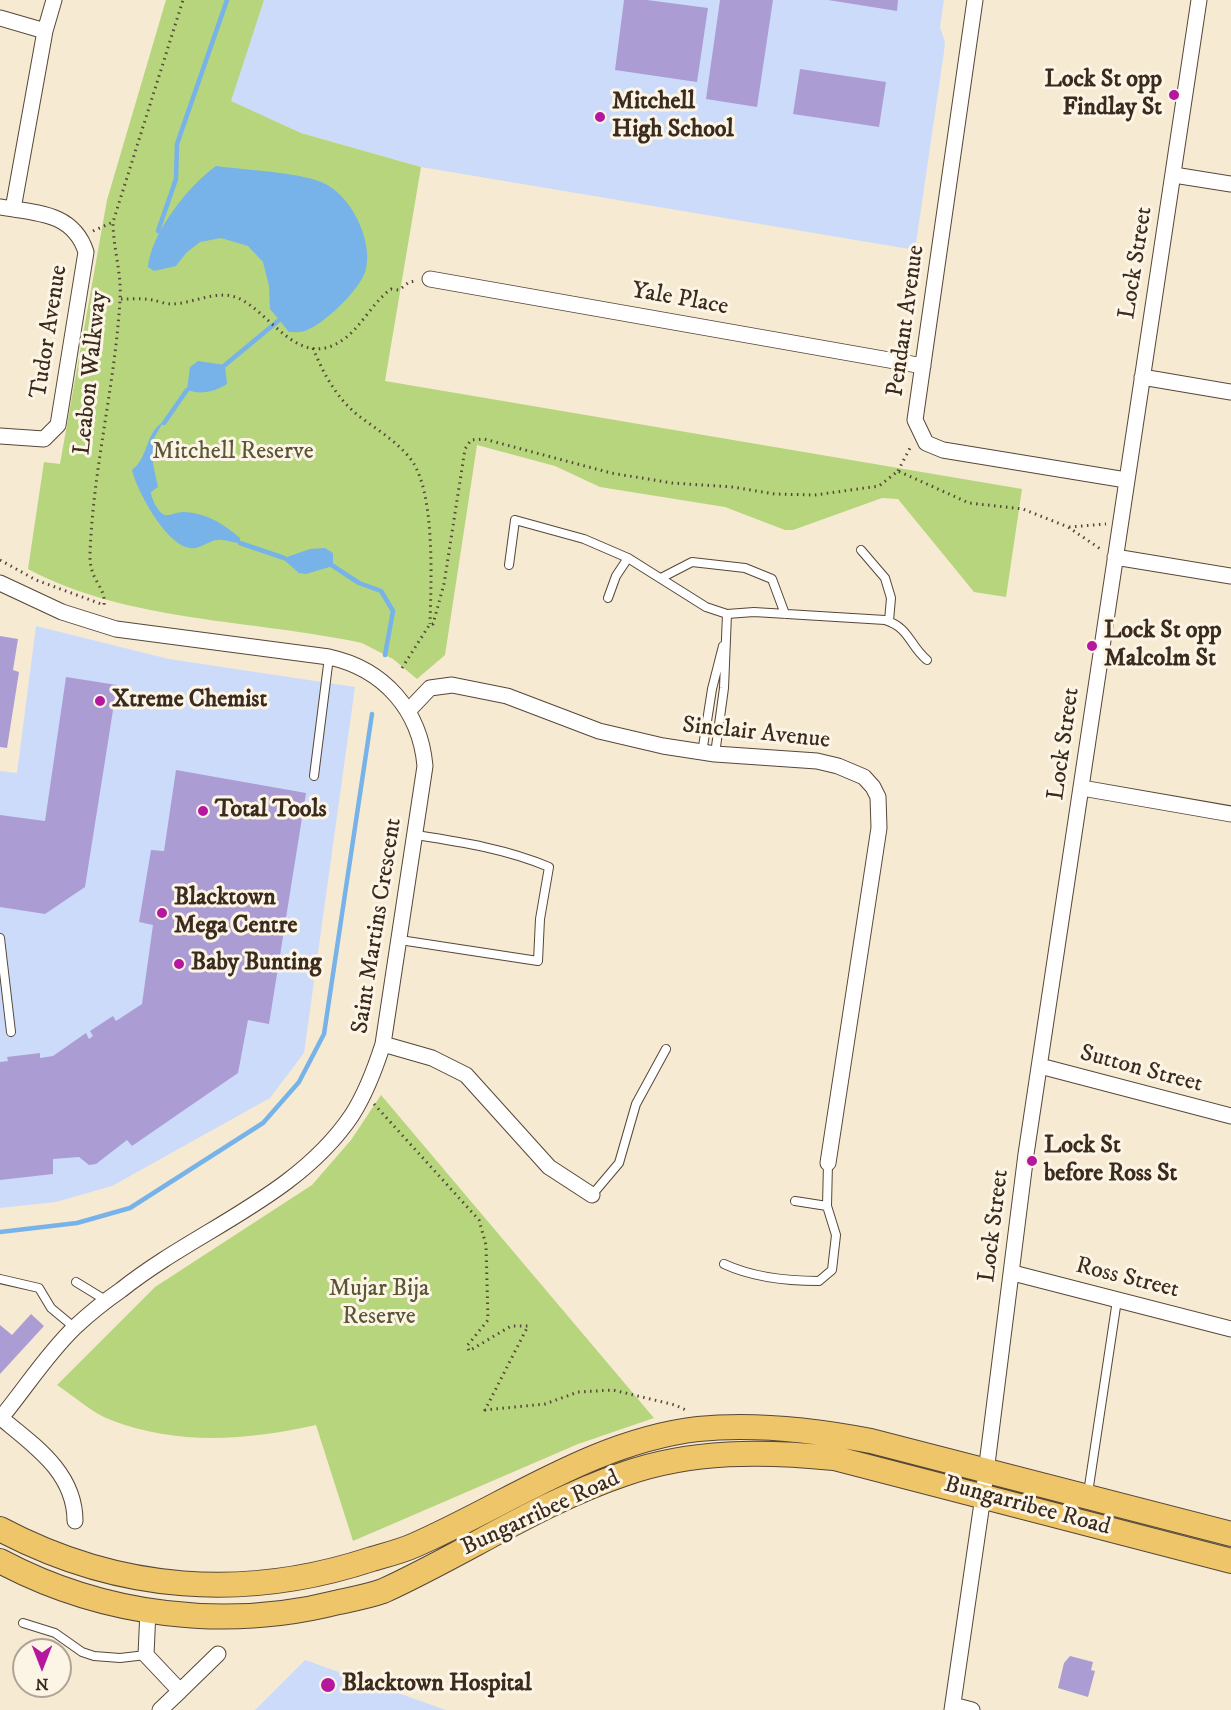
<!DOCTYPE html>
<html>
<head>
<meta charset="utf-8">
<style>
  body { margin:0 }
  #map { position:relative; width:1231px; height:1710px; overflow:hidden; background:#f6ead2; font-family:"IM FELL DW Pica",serif }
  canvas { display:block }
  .north { position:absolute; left:12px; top:1638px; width:60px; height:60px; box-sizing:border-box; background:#fcf5e5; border:2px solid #afa495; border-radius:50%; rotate:180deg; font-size:16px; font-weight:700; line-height:24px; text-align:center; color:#3b2a1e }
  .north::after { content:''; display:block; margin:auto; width:21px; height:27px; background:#b5179e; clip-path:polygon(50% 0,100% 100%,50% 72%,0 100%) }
</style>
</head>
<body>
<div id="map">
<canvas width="1231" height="1710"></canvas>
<div class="north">N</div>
</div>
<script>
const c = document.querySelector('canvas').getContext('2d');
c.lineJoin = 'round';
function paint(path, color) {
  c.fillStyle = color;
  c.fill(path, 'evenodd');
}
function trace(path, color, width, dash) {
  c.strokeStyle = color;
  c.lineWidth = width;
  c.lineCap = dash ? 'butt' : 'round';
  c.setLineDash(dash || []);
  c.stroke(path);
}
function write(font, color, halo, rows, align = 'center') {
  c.font = font + ' "IM FELL DW Pica",serif';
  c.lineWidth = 6;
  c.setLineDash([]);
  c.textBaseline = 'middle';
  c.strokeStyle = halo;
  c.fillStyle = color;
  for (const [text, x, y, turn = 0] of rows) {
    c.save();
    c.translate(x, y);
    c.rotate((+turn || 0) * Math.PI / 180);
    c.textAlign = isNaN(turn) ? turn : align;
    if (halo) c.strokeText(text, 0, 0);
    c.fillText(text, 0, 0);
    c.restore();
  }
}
const built = new Path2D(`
  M 264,0 L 944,0 L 940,27 L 945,42 L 944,52 L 915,250 L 421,167 L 301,133 L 230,101 Z
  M 36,626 L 169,659 L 355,687 L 304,1053 L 270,1098 L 112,1186 L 56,1202 L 0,1208 L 0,771 L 17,773 Z
  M 305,1660 L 446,1710 L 255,1710 Z`);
const green = new Path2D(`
  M 166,0 L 264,0 L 231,101 L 301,133 L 421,167 L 385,381 L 1022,489 L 1006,597 L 974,592 L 898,499 L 882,498 L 793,530 L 785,530 L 725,507 L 600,487 L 555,466 L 477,445 L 445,655 L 417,679 L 393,659 L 362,643 C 251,619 130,623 28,569 L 44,462 L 60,464 L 107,200 Z
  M 381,1095 L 654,1418 L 578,1444 L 353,1541 L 316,1425 C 248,1440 178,1446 111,1420 C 92,1413 74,1396 57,1385 L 155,1287 L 312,1185 L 351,1140 Z`);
const water = new Path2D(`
  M 216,166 C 244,170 297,172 321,182 C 350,193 373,239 366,269 C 362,288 325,323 307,330 C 302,333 294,332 289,332 L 270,309 L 269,286 L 263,262 L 248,246 L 221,238 L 200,242 L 186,253 L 176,266 L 154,271 L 148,267 C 151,233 189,185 216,166 Z
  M 198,361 L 225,365 L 227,384 C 214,392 201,395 187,390 L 190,367 Z
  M 163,422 L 153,440 L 153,464 L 158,487 L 151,492 C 151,498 158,513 165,515 C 169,516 177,512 183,512 C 207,513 222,523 240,538 L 240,543 C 232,543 225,539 217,540 C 208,541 199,550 190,548 C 166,545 137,491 132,470 C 149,457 145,433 163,422 Z
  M 325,548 L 333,553 L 333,566 L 306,574 L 299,573 L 284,560 L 284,558 L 310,549 Z`);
const stream = new Path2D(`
  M 158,231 L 176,179 L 177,144 L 227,0
  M 225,365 L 278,321
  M 164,423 L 187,390
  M 240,543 L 284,558
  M 333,566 L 359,583 L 381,591 L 393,611 L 385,655
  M 0,1232 L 77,1223 L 130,1208 L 263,1123 L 299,1082 L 324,1034 L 372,714`);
const building = new Path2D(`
  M 624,0 L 647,0 L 708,8 L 697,82 L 615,70 Z
  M 720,0 L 773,0 L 757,107 L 706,99 Z
  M 828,0 L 898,0 L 897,11 Z
  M 800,69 L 886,82 L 879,127 L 793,114 Z
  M 0,636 L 18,639 L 13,670 L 19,672 L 7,748 L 0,747 Z
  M 66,677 L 117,685 L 85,887 L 45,914 L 0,907 L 0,815 L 45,821 Z
  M 176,770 L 306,793 L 269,1024 L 248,1020 L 238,1073 L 132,1146 L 127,1140 L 96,1164 L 89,1165 L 79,1157 L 53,1159 L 53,1174 L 0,1180 L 0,1062 L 8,1061 L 7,1057 L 40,1053 L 40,1058 L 53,1056 L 86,1033 L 89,1039 L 93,1036 L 90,1031 L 113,1016 L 116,1021 L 142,1004 L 153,925 L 139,922 L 151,850 L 164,851 Z
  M 31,1314 L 44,1326 L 0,1374 L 0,1325 L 12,1335 Z
  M 1070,1656 L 1093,1662 L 1091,1670 L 1095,1671 L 1088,1697 L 1058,1688 L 1064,1663 Z`);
const path = new Path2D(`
  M 93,231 L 113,222
  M 121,299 C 131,299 142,298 153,300 C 158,301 165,304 171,304 C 192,304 217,289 238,298 C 272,313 299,372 344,339 C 362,326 372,303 391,289 L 399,290 L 409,282 L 416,281
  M 313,348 C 323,373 337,399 359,416 C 376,429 395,440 409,457 C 436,488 431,582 430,624
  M 898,471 L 911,446
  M 1069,527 L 1106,524
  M 0,560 L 36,580 L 104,605 C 106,586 89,581 90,554 C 93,469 115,385 120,300 C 122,274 113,248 113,222 L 183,0
  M 402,668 L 430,624 L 433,624 L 444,584 L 465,449 L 471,440 L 484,439 L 611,473 L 672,483 L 733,487 L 775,494 L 815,495 L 879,486 L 898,471 L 969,503 L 1023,509 L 1068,527 L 1102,550
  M 374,1104 L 479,1220 L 486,1245 L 488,1320 L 467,1346 L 469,1351 L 511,1326 L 528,1326 L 485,1410 L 545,1404 L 578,1392 L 613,1390 L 675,1405 L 688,1411`);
const service = new Path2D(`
  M 861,550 L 885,578 L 891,598 L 889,621
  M 509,565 L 515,520 L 584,539 L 628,558 L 706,607 L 727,614 L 754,612 L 885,620 C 910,628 909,645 927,660
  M 661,578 L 692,562 L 745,568 L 772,579 L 785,614
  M 608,598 L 616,576 L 628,558
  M 702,753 L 712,689 L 723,646
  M 715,754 L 724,688 L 727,614
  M 314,776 L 329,657
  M 0,938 L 11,1032
  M 400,940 L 538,961 L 540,919 L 549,867 C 507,849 461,842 416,835
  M 592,1195 L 619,1163 L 636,1104 L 666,1049
  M 795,1201 L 827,1206
  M 724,1264 C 752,1277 788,1281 819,1281 L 832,1270 L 836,1235 L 827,1206 L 828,1163
  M 0,1279 L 39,1288 L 51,1308 L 75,1328
  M 76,1282 L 107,1301
  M 1088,1493 L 1117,1300
  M 23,1623 L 55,1633 L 82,1652 L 94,1656 L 120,1658 L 146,1655`);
const minor = new Path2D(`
  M 975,0 L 915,420 L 926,443 L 943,450 L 1126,480
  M 0,18 L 45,31
  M 1174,175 L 1231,184
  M 0,207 C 36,213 73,212 86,252 L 58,425 L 44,439 L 0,436
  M 13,209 L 45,31 L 54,0
  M 430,279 L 923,366
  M 1142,377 L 1231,392
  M 1115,557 L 1231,576
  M 0,583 L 62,612 L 116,629 L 329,657 C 384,669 420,710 425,766 L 383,1044 C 375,1069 366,1093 352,1115 C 297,1197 196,1230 121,1290 C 105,1301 89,1314 75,1327 C 46,1355 25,1389 0,1419
  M 409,710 L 430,688 L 452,685 L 507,696 L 599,731 L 663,746 L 715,754 L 817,761 L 838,766 L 864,777 L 873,787 L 878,797 L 879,828 L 828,1163
  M 1082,788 L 1231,814
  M 383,1044 L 432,1058 L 466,1075 L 549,1167 L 592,1195
  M 1040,1066 L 1231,1116
  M 1013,1273 L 1231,1329
  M 1,1418 C 35,1446 75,1473 75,1521
  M 148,1610 L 146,1655 L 180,1691 L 160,1710
  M 180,1691 L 218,1654
  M 953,1705 L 972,1710
  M 952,1710 L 983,1496 L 1026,1154 L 1199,0`);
const primary = new Path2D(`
  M 0,1529 C 119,1592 245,1601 372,1559 C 386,1555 402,1551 415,1545 C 508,1504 595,1441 698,1429 C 756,1423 814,1430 871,1441 L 1231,1534
  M 0,1561 C 103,1616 226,1631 339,1602 C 353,1599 369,1596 383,1591 C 464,1554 539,1503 624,1474 C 692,1450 764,1451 834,1458 L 1231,1561`);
const markers = [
  [1174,95,6,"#b5179e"],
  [600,117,6,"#b5179e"],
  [1092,646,6,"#b5179e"],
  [100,701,6,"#b5179e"],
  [203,811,6,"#b5179e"],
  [162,913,6,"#b5179e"],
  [179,964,6,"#b5179e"],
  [1032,1161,6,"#b5179e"],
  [328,1685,8,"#b5179e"]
];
const poiNames = [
  ["Lock St opp",1162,81,"right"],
  ["Findlay St",1162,109,"right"],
  ["Mitchell",612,103],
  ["High School",612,131],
  ["Lock St opp",1104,632],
  ["Malcolm St",1104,660],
  ["Xtreme Chemist",112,701],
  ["Total Tools",215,811],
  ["Blacktown",174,899],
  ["Mega Centre",174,927],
  ["Baby Bunting",191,964],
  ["Lock St",1044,1147],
  ["before Ross St",1044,1175],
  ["Blacktown Hospital",342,1685]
];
const streetNames = [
  ["Lock Street",1137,263,-81],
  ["Yale Place",680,300,10],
  ["Pendant Avenue",907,321,-82],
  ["Tudor Avenue",50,332,-81],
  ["Leabon Walkway",92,373,-84],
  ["Sinclair Avenue",756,734,6],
  ["Lock Street",1065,744,-82],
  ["Saint Martins Crescent",378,926,-81],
  ["Sutton Street",1141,1070,15],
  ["Lock Street",995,1226,-83],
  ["Ross Street",1127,1279,14],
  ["Bungarribee Road",1027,1507,15],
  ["Bungarribee Road",541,1514,-25]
];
const parkNames = [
  ["Mitchell Reserve",233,453],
  ["Mujar Bija",379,1290],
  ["Reserve",379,1318]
];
paint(built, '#cddbfa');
paint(green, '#b6d57c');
paint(water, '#77b3e9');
trace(stream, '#77b3e9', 4.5);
paint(building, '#ab9dd4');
trace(service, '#574739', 10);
trace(minor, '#574739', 17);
trace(primary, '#574739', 26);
trace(path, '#574739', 3, [1.5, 4.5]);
trace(service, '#fff', 8);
trace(minor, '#fff', 15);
trace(primary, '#eec569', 24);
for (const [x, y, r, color] of markers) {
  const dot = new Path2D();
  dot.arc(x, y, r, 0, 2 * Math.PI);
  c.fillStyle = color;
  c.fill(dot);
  trace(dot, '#fcf5e5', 2);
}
write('bold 24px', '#3b2a1e', '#fcf5e5', poiNames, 'left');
write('24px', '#3b2a1e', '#fcf5e5', streetNames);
write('24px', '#5a5536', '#fcf5e5', parkNames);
</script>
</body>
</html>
